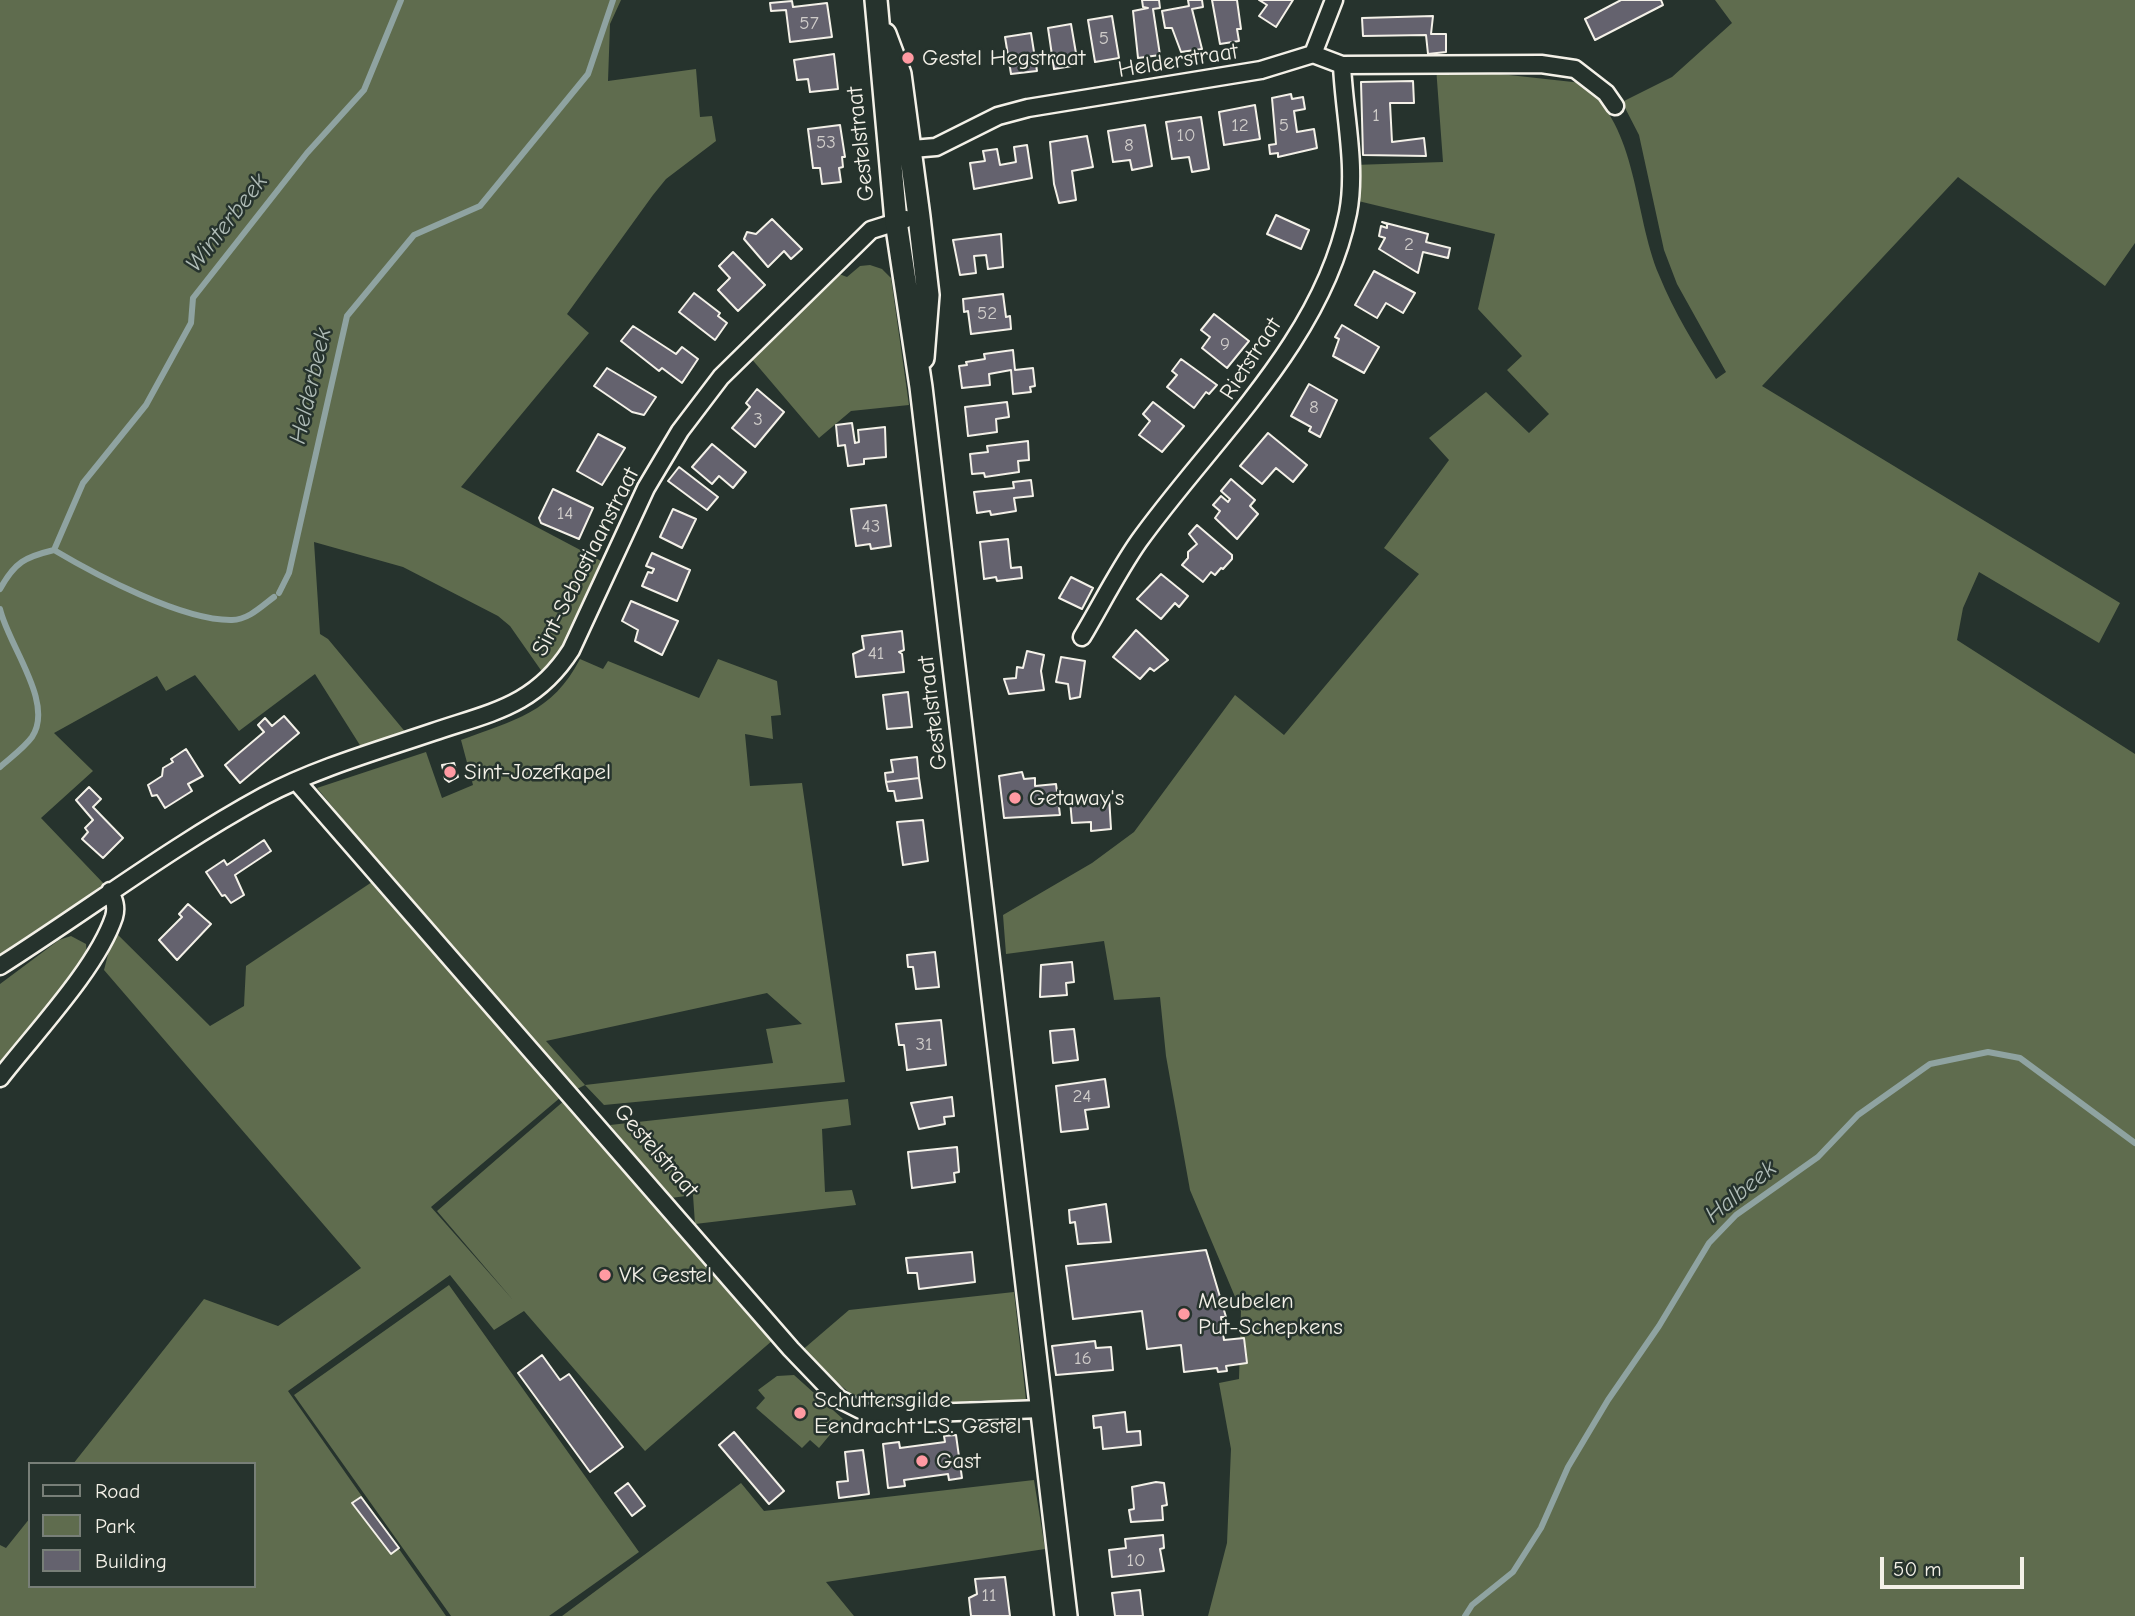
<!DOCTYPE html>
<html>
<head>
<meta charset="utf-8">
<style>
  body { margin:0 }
  #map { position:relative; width:2135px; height:1616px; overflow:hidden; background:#26332d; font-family:"Comic Neue",sans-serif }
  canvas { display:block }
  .legend { position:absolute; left:28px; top:1462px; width:228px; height:126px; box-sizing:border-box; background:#26332d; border:2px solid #787f78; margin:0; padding:9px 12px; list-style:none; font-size:21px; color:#f4f1e8 }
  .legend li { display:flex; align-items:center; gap:14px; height:35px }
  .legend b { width:35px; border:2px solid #787f78 }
  .scale { position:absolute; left:1880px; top:1557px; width:144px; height:32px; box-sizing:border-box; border:4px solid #f4f1e8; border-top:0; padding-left:9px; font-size:21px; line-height:24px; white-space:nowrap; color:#f4f1e8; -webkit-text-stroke:5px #26332d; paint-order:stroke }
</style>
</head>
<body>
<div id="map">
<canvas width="2135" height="1616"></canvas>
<ul class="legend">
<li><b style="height:9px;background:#26332d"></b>Road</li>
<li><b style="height:19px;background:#5f6c4e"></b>Park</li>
<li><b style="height:19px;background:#64626e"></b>Building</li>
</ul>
<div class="scale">50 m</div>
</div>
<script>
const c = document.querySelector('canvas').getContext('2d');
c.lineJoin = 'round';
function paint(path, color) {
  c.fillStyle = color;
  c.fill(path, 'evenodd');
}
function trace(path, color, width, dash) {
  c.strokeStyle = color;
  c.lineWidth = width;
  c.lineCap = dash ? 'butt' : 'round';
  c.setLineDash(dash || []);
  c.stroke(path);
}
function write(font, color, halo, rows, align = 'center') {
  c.font = font + ' "Comic Neue",sans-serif';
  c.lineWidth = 5;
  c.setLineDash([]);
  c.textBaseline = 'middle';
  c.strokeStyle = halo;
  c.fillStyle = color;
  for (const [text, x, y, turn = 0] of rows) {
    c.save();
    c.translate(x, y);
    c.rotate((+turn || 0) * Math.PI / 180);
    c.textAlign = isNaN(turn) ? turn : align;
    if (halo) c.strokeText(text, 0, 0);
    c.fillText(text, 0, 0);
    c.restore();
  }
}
const green = new Path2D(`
  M 0,0 L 621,0 L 610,24 L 608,81 L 696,69 L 700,117 L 712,116 L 716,141 L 666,179 L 653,195 L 567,314 L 589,333 L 461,487 L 603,562 L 567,647 L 545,676 L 510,626 L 498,616 L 403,567 L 314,542 L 320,634 L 328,639 L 407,734 L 363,750 L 315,674 L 239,731 L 195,675 L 166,691 L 157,676 L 54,733 L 93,771 L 41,818 L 105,885 L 0,954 Z
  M 1715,0 L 2135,0 L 2135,243 L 2105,286 L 1958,177 L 1762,386 L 2120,603 L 2099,643 L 1979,572 L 1963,608 L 1957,640 L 2135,754 L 2135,1616 L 1208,1616 L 1227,1543 L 1231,1449 L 1219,1383 L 1239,1379 L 1241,1311 L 1190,1190 L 1166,1056 L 1160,997 L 1114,1000 L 1104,941 L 1006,954 L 1003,915 L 1092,863 L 1134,832 L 1235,695 L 1284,735 L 1419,574 L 1384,548 L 1449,460 L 1429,438 L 1486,392 L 1529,433 L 1549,414 L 1507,370 L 1522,356 L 1478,309 L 1495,234 L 1354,200 L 1354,165 L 1443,162 L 1436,67 L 1582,83 C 1639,129 1633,212 1659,275 C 1674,312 1695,346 1716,379 L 1726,372 L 1677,284 L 1664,250 L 1639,135 L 1622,102 L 1672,77 L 1732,23 Z
  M 870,265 L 882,269 L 891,278 L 909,405 L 851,411 L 819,438 L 750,357 L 839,274 L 847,277 L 860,266 Z
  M 580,659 L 603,669 L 608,661 L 699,698 L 718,659 L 777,681 L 781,715 L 771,716 L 773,739 L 745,734 L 750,786 L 802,783 L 845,1082 L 604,1105 L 585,1085 L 561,1097 L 431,1207 L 513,1300 L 437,1211 L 565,1100 L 773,1340 L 645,1451 L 524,1311 L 494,1330 L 450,1275 L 288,1391 L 446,1616 L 0,1616 L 0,1545 L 6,1548 L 30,1518 L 30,1586 L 254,1586 L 254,1464 L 73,1464 L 204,1299 L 278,1326 L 361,1268 L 104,970 L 114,931 L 210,1026 L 244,1006 L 246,966 L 387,872 L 317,788 L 426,752 L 442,798 L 473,785 L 461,740 C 514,720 552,713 580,659 ZM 767,993 L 802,1024 L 766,1029 L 773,1063 L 585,1085 L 546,1041 Z
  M 71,936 L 86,944 L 87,957 L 0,1062 L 0,984 L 59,940 Z
  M 848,1099 L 851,1125 L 822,1129 L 825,1192 L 852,1190 L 856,1205 L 695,1224 L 693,1195 L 671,1198 L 610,1125 Z
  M 449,1285 L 639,1552 L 549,1616 L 451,1616 L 294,1395 Z
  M 1014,1292 L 1026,1400 L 1022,1405 L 981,1400 L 889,1410 L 872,1407 L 856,1398 L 800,1352 L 849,1310 Z
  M 794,1375 L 843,1419 L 819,1448 L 810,1440 L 802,1448 L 756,1408 L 765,1398 L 758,1390 L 777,1376 Z
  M 1034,1480 L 1045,1549 L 826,1582 L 854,1616 L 562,1616 L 741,1483 L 764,1511 Z`);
const stream = new Path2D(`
  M 54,550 L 83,483 L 146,405 L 191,323 L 193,298 L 307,153 L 364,90 L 401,0
  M 0,589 C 15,562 25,557 54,550 C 96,575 183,621 232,620 C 248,620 262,606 274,597
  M 279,593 L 289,573 L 347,316 L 414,235 L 480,206 L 588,74 L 613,0
  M 0,609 C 8,645 55,703 32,737 C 24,748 10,758 0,767
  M 1465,1616 L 1472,1605 L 1513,1572 L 1541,1528 L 1568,1467 L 1608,1400 L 1659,1326 L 1709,1243 L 1736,1215 L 1818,1157 L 1858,1115 L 1930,1064 L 1988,1052 L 2020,1058 L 2135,1143`);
const building = new Path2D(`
  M 1142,0 L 1159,0 L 1160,8 L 1153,9 L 1160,55 L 1138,58 L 1133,11 L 1148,8 L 1143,7 Z
  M 1188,0 L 1202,0 L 1203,7 L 1192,9 L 1202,49 L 1181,52 L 1172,28 L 1165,28 L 1162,11 L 1189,6 Z
  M 1212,0 L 1237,0 L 1241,29 L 1237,29 L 1239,41 L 1220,44 Z
  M 1259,0 L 1293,0 L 1276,27 L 1259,16 L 1267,5 Z
  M 1621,0 L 1661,0 L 1663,5 L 1595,40 L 1585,19 Z
  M 792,1 L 793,7 L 827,3 L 832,37 L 790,42 L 786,10 L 771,11 L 770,3 Z
  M 1112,16 L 1119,58 L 1095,62 L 1088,20 Z
  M 1433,16 L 1431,34 L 1446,34 L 1446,52 L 1428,54 L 1426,35 L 1363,36 L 1362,18 Z
  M 1071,24 L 1078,65 L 1054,69 L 1048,28 Z
  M 1031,33 L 1037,71 L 1011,74 L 1005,37 Z
  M 834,54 L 838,89 L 810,92 L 808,79 L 797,80 L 794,60 Z
  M 1413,81 L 1414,103 L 1390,103 L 1392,142 L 1424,138 L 1426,156 L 1363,155 L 1361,82 Z
  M 1291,94 L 1292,99 L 1303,97 L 1305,109 L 1294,111 L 1297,132 L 1314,129 L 1317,148 L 1278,157 L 1278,153 L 1270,154 L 1269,145 L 1276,144 L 1272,98 Z
  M 1255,105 L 1260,139 L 1224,145 L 1219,112 Z
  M 1201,117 L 1209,169 L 1192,172 L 1189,157 L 1172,159 L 1166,122 Z
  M 840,125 L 845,157 L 842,157 L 843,167 L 839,168 L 841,182 L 822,184 L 820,168 L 813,168 L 808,129 Z
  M 1145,125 L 1152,166 L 1132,170 L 1130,160 L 1113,162 L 1108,131 Z
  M 1087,136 L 1093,167 L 1072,171 L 1076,200 L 1059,203 L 1054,184 L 1050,142 Z
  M 1027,145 L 1032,178 L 974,189 L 970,163 L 985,161 L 983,151 L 997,149 L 1000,165 L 1016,162 L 1014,147 Z
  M 1276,215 L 1309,230 L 1301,249 L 1267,234 Z
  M 772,219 L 802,249 L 791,259 L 784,251 L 768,267 L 744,239 L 747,232 L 756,234 Z
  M 1382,222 L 1428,234 L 1426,242 L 1450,248 L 1448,258 L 1423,252 L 1418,273 L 1379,249 L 1385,238 L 1379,236 L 1381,226 L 1387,228 L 1387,224 Z
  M 1001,234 L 1003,267 L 988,269 L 986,255 L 974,256 L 976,273 L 960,275 L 953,240 Z
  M 733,252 L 765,285 L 738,311 L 718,290 L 730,278 L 719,266 Z
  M 1374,271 L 1415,293 L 1403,313 L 1386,303 L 1377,318 L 1355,305 Z
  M 694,293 L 720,313 L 718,316 L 727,323 L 715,340 L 679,312 Z
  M 1003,294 L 1006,317 L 1010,316 L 1011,329 L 971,334 L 968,311 L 964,312 L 963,299 Z
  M 1214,314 L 1249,341 L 1227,368 L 1202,348 L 1210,337 L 1201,330 Z
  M 1342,325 L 1379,347 L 1364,373 L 1333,356 L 1339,339 L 1335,337 Z
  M 633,326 L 676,354 L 682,347 L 698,359 L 682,383 L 662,368 L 659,371 L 621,341 Z
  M 1013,350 L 1015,370 L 1033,368 L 1035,386 L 1030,387 L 1031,392 L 1013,394 L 1011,370 L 989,374 L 990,385 L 962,388 L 959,366 L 967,365 L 966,362 L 985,359 L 984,354 Z
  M 1181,359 L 1217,385 L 1209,394 L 1206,392 L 1194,408 L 1167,387 L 1177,375 L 1172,371 Z
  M 607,368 L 656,397 L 644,415 L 632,412 L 594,386 Z
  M 1309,384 L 1337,400 L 1320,437 L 1309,431 L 1311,427 L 1291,416 Z
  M 757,389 L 784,412 L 755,447 L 732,428 L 750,407 L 746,403 Z
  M 1007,402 L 1009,417 L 996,419 L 997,432 L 968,436 L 965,407 Z
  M 1153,402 L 1184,426 L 1162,452 L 1139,435 L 1150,421 L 1143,414 Z
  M 852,423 L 855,443 L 859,442 L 858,430 L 885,427 L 886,457 L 864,459 L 864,464 L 848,466 L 845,445 L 838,446 L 836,425 Z
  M 1268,433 L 1307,465 L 1293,482 L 1276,468 L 1262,484 L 1240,466 Z
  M 598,434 L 625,448 L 602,485 L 577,471 Z
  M 1028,441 L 1029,460 L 1018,461 L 1019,472 L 985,477 L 984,473 L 972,474 L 970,454 L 988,452 L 987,446 Z
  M 712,444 L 746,472 L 733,488 L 719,476 L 712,484 L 692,467 Z
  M 679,467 L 718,497 L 707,510 L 668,481 Z
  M 1231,479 L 1255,500 L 1250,506 L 1258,514 L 1237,539 L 1215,518 L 1220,511 L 1213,505 L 1221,496 L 1228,502 L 1230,499 L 1221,491 Z
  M 1031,480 L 1033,496 L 1014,498 L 1016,511 L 991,515 L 990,511 L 977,513 L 974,492 L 1014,488 L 1013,482 Z
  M 553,489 L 593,508 L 579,539 L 541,523 L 539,518 Z
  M 886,505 L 891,546 L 871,549 L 870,544 L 856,546 L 851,509 Z
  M 673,509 L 696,519 L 682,548 L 660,537 Z
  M 1197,525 L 1232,555 L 1232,559 L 1223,569 L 1221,568 L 1215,575 L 1211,572 L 1203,582 L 1182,565 L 1188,558 L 1188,552 L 1197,544 L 1189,534 Z
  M 1008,539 L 1011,568 L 1021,567 L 1022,578 L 997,581 L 996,577 L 984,579 L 980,542 Z
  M 652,553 L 690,570 L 677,601 L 642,586 L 648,572 L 652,573 L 654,569 L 646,566 Z
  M 1161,574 L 1188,596 L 1179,607 L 1175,603 L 1161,619 L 1137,599 Z
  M 1071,577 L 1093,588 L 1082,609 L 1059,598 Z
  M 631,601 L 678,621 L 662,655 L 635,641 L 638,630 L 622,621 Z
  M 1136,630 L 1168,660 L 1154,671 L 1150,668 L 1140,679 L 1113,657 Z
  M 902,631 L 904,650 L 899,652 L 902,654 L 904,672 L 856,677 L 853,654 L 864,649 L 862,636 Z
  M 1027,651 L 1044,655 L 1041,671 L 1044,690 L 1009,694 L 1004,679 L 1016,678 L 1017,667 L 1023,668 Z
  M 1061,657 L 1085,661 L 1080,697 L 1070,699 L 1068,684 L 1056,682 Z
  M 908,692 L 912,727 L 887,729 L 883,695 Z
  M 284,716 L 299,733 L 240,783 L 225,765 L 264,732 L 258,725 L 265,718 L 272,726 Z
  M 186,749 L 203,776 L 188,784 L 192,791 L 165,808 L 157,795 L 152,796 L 148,785 L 162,776 L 163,768 L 173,762 L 171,759 Z
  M 917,757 L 919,778 L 886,782 L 885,773 L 893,772 L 891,760 Z
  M 454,763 L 458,777 L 449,782 L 445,779 L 442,765 Z
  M 1022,772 L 1024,779 L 1035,778 L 1035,786 L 1056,784 L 1060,815 L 1004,818 L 999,776 Z
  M 919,778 L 922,798 L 896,801 L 894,791 L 888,791 L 886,782 Z
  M 89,787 L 101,799 L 93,807 L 123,838 L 103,858 L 82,839 L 88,832 L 85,828 L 93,820 L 76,800 Z
  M 1109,796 L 1111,829 L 1091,831 L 1091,822 L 1072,823 L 1070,800 Z
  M 923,820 L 928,861 L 903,865 L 897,822 Z
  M 264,840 L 271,851 L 235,875 L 244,895 L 231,903 L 225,895 L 222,896 L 206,872 L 224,860 L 227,865 Z
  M 188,904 L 211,924 L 177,960 L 159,940 L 182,917 L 179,914 Z
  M 935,952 L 939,987 L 916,989 L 913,967 L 908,967 L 907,955 Z
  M 1072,962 L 1074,982 L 1066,983 L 1067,995 L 1040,997 L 1041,965 Z
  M 941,1020 L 946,1065 L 907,1070 L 904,1045 L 899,1045 L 896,1024 Z
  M 1074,1029 L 1078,1060 L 1053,1063 L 1050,1031 Z
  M 1105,1079 L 1109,1107 L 1085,1110 L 1088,1129 L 1061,1132 L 1056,1086 Z
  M 952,1097 L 954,1116 L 944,1117 L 945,1124 L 919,1129 L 911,1103 Z
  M 957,1147 L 959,1172 L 954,1173 L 955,1182 L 912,1188 L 908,1152 Z
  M 1106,1204 L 1111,1242 L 1078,1244 L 1075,1222 L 1070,1223 L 1069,1210 Z
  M 1206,1250 L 1226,1317 L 1221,1317 L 1224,1340 L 1244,1338 L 1247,1363 L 1226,1366 L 1227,1371 L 1218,1372 L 1217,1368 L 1184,1372 L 1181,1345 L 1147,1349 L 1142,1311 L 1073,1319 L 1066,1266 Z
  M 972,1252 L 975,1282 L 919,1289 L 917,1273 L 908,1273 L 906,1258 Z
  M 1095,1341 L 1096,1348 L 1111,1347 L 1113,1370 L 1056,1375 L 1052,1346 Z
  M 542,1355 L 560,1380 L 569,1374 L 623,1447 L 590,1472 L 518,1373 Z
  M 1125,1412 L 1127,1432 L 1140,1431 L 1141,1445 L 1103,1449 L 1101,1427 L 1094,1428 L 1093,1416 Z
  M 734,1432 L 784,1491 L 769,1504 L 719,1445 Z
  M 956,1435 L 962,1478 L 949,1480 L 948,1474 L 904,1480 L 905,1486 L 888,1488 L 883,1444 L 899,1442 L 900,1448 L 945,1442 L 944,1436 Z
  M 863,1450 L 869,1494 L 839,1498 L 837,1482 L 848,1481 L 845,1452 Z
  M 1156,1482 L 1164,1483 L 1167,1505 L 1162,1506 L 1163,1520 L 1131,1522 L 1129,1510 L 1134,1509 L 1132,1487 Z
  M 628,1483 L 645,1506 L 632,1516 L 615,1493 Z
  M 361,1497 L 399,1548 L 391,1554 L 352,1503 Z
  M 1163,1535 L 1164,1548 L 1160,1549 L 1164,1571 L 1112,1577 L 1109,1550 L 1126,1548 L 1125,1539 Z
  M 1005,1577 L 1010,1616 L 971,1616 L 969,1598 L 977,1594 L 975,1579 Z
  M 1140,1590 L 1143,1616 L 1115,1616 L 1112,1593 Z`);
const minor = new Path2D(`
  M 1313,54 L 1334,0
  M 900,150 L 936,147 L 998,116 L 1028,108 L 1261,70 L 1313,54 L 1342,65 L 1541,64 L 1575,69 L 1606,93 L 1615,106
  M 1082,637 C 1101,605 1118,571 1139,541 C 1212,439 1322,342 1348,213 C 1357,166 1344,113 1342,65
  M 296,781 L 791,1349 L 839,1399 L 871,1415 L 1042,1409
  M 0,966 C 88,910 172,846 264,796 C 317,768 377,751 433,732 C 492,712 535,706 571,650 L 646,488 L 680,431 L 721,377 L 871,230 L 906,219
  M 0,1078 C 34,1034 97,968 114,917 C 117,907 114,900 110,891`);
const secondary = new Path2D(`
  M 876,0 L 896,221 L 921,387 L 1066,1616
  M 885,34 L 900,74 L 919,217 L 928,295 L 923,358`);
const markers = [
  [908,58,7,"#ff9aa2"],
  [450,772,7,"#ff9aa2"],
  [1015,798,7,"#ff9aa2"],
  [605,1275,7,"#ff9aa2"],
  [1184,1314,7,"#ff9aa2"],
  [800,1413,7,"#ff9aa2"],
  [922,1461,7,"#ff9aa2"]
];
const numberNames = [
  ["57",809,24],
  ["5",1104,39],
  ["1",1376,116],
  ["12",1240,126],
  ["5",1284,126],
  ["10",1186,136],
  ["53",826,143],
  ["8",1129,146],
  ["2",1409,245],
  ["52",987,314],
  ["9",1225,345],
  ["8",1314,408],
  ["3",758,420],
  ["14",565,514],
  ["43",871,527],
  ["41",876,654],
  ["31",924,1045],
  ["24",1082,1097],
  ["16",1083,1359],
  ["10",1136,1561],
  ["11",989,1596]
];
const poiNames = [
  ["Gestel Hegstraat",922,58],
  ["Sint-Jozefkapel",464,772],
  ["Getaway's",1029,798],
  ["VK Gestel",619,1275],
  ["Meubelen",1198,1301],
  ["Put-Schepkens",1198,1327],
  ["Schuttersgilde",814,1400],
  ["Eendracht L.S. Gestel",814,1426],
  ["Gast",936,1461]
];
const streetNames = [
  ["Helderstraat",1178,61,-9],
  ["Gestelstraat",861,144,-96],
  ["Rietstraat",1251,359,-57],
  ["Sint-Sebastiaanstraat",586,562,-63],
  ["Gestelstraat",933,713,-97],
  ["Gestelstraat",656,1151,49]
];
const waterNames = [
  ["Winterbeek",227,223,-52],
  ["Helderbeek",311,386,-77],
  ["Halbeek",1741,1192,-39]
];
paint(green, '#5f6c4e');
trace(stream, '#8fa3a1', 6);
paint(building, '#64626e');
trace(building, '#f4f1e8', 2);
trace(minor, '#f4f1e8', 21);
trace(secondary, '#f4f1e8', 26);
trace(minor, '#26332d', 16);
trace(secondary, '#26332d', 21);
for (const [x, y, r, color] of markers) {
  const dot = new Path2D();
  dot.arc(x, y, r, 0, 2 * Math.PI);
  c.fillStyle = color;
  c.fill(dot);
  trace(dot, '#26332d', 2.5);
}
write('19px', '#d0cdca', null, numberNames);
write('23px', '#f4f1e8', '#26332d', poiNames, 'left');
write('23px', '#f4f1e8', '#26332d', streetNames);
write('italic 24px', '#b0bdb8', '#26332d', waterNames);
</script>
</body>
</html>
